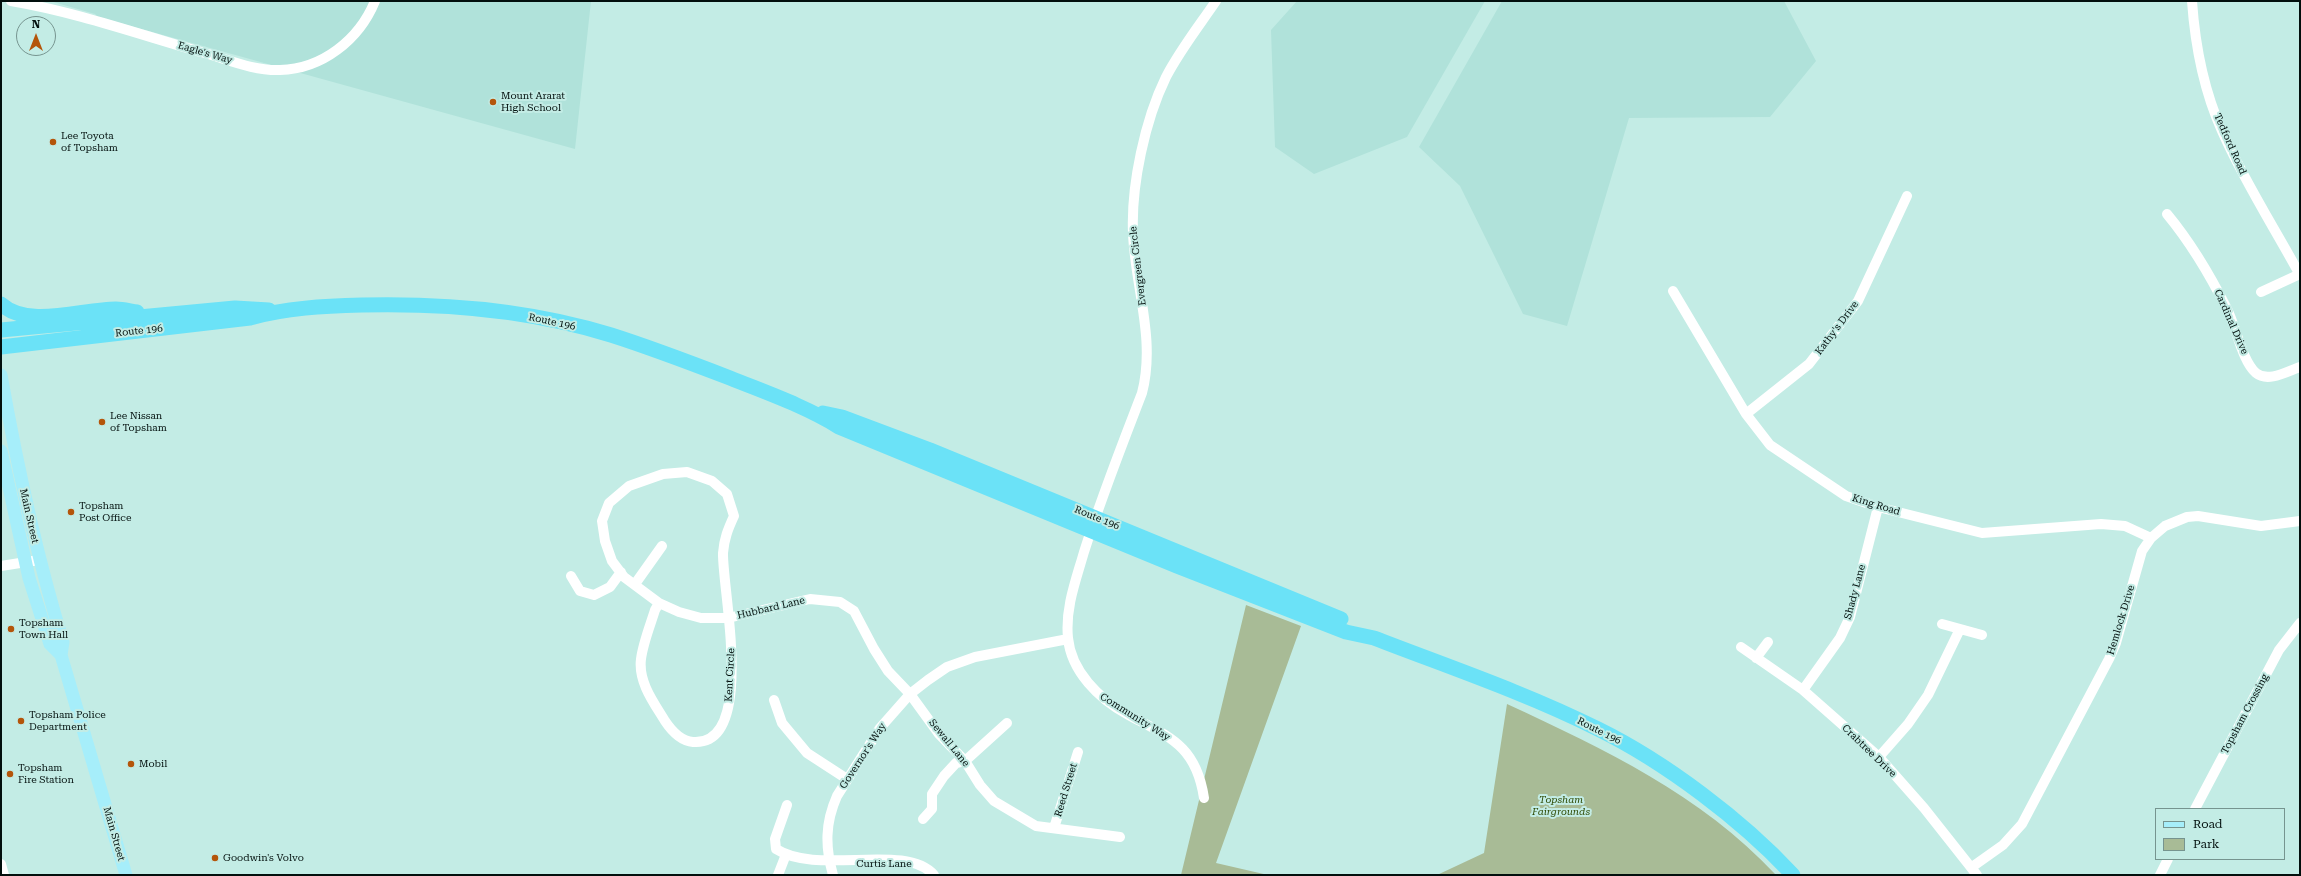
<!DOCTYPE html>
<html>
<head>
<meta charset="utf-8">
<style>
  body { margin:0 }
  #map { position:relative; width:2301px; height:876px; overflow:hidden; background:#c3ece5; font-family:"Roboto Serif",serif }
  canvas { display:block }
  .frame { position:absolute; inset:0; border:2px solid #020f0d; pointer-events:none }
  .legend { position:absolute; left:2155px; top:808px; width:130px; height:52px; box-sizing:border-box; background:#c3ece5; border:1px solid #76948f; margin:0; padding:5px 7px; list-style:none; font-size:12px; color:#020f0d }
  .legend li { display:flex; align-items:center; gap:8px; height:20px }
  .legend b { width:20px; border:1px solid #76948f }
  .north { position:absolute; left:16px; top:16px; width:40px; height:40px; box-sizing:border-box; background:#c3ece5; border:1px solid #76948f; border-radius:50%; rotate:0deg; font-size:11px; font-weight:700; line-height:16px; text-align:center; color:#020f0d }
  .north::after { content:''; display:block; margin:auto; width:14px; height:18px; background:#b4550a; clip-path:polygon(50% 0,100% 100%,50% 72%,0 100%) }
</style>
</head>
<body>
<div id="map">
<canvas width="2301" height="876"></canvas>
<div class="frame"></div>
<ul class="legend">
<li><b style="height:5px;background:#a6eefa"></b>Road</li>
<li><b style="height:11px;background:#a8bb96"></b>Park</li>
</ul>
<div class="north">N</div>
</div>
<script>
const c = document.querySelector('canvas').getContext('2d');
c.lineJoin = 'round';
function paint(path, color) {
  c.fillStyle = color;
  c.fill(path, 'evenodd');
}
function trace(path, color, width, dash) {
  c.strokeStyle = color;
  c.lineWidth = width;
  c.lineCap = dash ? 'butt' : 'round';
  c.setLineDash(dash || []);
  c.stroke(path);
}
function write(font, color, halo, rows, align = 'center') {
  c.font = font + ' "Roboto Serif",serif';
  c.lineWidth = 4;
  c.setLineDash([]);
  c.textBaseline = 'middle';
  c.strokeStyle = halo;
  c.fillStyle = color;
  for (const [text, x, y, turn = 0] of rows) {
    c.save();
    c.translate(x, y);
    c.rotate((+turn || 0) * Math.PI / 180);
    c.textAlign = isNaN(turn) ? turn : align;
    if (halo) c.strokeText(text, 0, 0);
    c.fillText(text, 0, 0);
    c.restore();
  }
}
const built = new Path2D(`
  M 50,1 L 591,1 L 575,149 L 98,17 L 95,14 Z
  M 1297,1 L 1485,1 L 1407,137 L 1314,174 L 1275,147 L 1271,30 Z
  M 1502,1 L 1784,1 L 1816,61 L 1770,117 L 1629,118 L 1567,326 L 1523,314 L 1460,186 L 1419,147 Z`);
const green = new Path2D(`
  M 1246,605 L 1301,626 L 1216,863 L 1268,875 L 1181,875 Z
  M 1507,704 C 1606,750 1700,794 1776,875 L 1437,875 L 1484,853 Z`);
const minor = new Path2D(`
  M 11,1 C 76,12 138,34 201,52 C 227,59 253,71 280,70 C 322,69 359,40 375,1
  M 2192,1 C 2195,44 2204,91 2222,131 C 2244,181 2274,227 2300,275
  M 2167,214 C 2191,243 2210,275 2227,309 C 2236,326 2242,361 2256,373 C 2268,383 2288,371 2300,367
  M 1673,291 L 1746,414 L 1770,445 L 1846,496 L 1878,507 L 1982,533 L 2101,524 L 2125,526 L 2151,538
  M 2261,292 L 2300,274
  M 1746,414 L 1809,364 L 1858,301 L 1907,196
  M 1,566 L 39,560
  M 571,576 L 580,591 L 594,595 L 610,587 L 621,572
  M 635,584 L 662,546
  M 659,603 L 655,610 C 650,626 643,643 641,659 C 638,682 654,703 665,721 C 671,730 680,741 693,742 C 757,747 722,589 723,553 C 724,539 728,529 734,516 L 727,494 L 712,481 L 687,472 L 663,474 L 629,486 L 609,503 L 602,521 L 605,541 L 612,561 L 624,577 L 659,603 L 679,612 L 701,618 L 728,618 L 810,599 L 840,602 L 854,611 L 874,649 L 888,671 L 910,694 L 939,734 L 965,761 L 980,785 L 994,801 L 1036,826 L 1120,837
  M 1942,624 L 1982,635
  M 1741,647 L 1803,690 L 1879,757 L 1924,808 L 1977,875
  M 1756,658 L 1768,642
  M 1803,690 L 1840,638 L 1850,617 L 1878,507
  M 774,700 L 782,723 L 807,753 L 847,779
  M 1879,757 L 1908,724 L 1928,695 L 1960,629
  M 1204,798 C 1196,745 1169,737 1127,714 C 1099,699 1071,671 1068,638 C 1065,608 1076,580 1084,552 C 1101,498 1122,445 1142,393 C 1156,339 1135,287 1133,233 C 1131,185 1145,120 1166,77 C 1180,50 1199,26 1216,1
  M 787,805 L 775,839 L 776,849 C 818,876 905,842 934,875
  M 2195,809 L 2279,650 L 2300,623
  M 923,819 L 932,809 L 932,794 L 944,776 L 956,763 L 965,761 L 1007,723
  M 1054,828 L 1078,752
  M 1,864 L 4,875
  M 1972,867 L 2003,845 L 2022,824 L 2109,659 L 2116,643 L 2142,551 L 2151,538 L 2165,526 L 2187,517 L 2198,516 L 2261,526 L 2300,521
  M 778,875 L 785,857
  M 833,875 C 825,847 825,823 837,796 L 880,728 L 910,694 L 928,680 L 947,667 L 975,657 L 1068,639
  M 2160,875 L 2168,859`);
const major = new Path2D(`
  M 1,375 C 17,465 36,554 63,642 L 61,655 L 126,875
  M 1,451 L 29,578 L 50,644 L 61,655`);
const highway = new Path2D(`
  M 1,304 C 28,329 82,309 116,309 C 123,309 130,311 137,312
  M 1,330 L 235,308 L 269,310
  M 1,347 L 250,318 C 286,308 324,306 362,305 C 446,303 531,310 611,335 C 652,348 691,363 730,378 C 767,393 805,406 839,427 L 1177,566 L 1346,632 L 1374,638 C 1449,667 1526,693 1598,729 C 1665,762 1742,820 1793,875
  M 823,413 L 842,417 L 930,450 L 1341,619`);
const markers = [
  [493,102,4,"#b4550a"],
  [53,142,4,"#b4550a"],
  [102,422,4,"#b4550a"],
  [71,512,4,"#b4550a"],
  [11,629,4,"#b4550a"],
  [21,721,4,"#b4550a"],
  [131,764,4,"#b4550a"],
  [10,774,4,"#b4550a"],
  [215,858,4,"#b4550a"]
];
const streetNames = [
  ["Eagle's Way",205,53,16],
  ["Tedford Road",2230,144,66],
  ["Evergreen Circle",1138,266,-97],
  ["Route 196",552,322,12],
  ["Cardinal Drive",2231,322,66],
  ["Kathy's Drive",1837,328,-53],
  ["Route 196",139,331,-6],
  ["King Road",1876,505,17],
  ["Main Street",29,516,77],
  ["Route 196",1097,518,22],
  ["Shady Lane",1855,592,-75],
  ["Hubbard Lane",771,608,-13],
  ["Hemlock Drive",2121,620,-73],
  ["Kent Circle",730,675,-87],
  ["Topsham Crossing",2245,714,-62],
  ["Community Way",1135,717,32],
  ["Route 196",1599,731,27],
  ["Sewall Lane",949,743,51],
  ["Crabtree Drive",1869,751,44],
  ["Governor's Way",863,756,-57],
  ["Reed Street",1066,790,-73],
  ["Main Street",114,834,74],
  ["Curtis Lane",884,864]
];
const poiNames = [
  ["Mount Ararat",501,96],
  ["High School",501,108],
  ["Lee Toyota",61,136],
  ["of Topsham",61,148],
  ["Lee Nissan",110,416],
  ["of Topsham",110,428],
  ["Topsham",79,506],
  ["Post Office",79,518],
  ["Topsham",19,623],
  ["Town Hall",19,635],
  ["Topsham Police",29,715],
  ["Department",29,727],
  ["Mobil",139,764],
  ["Topsham",18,768],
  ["Fire Station",18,780],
  ["Goodwin's Volvo",223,858]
];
const parkNames = [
  ["Topsham",1561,800],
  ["Fairgrounds",1561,812]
];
paint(built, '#b0e2da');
paint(green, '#a8bb96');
trace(minor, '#fff', 10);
trace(major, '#a6eefa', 13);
trace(highway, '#6be2f7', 15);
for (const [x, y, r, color] of markers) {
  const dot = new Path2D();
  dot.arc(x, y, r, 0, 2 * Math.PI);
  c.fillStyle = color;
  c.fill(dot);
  trace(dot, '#c3ece5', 1.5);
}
write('10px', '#020f0d', '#c3ece5', streetNames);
write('10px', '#020f0d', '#c3ece5', poiNames, 'left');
write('italic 10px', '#2e4a04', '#c3ece5', parkNames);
</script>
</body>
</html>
